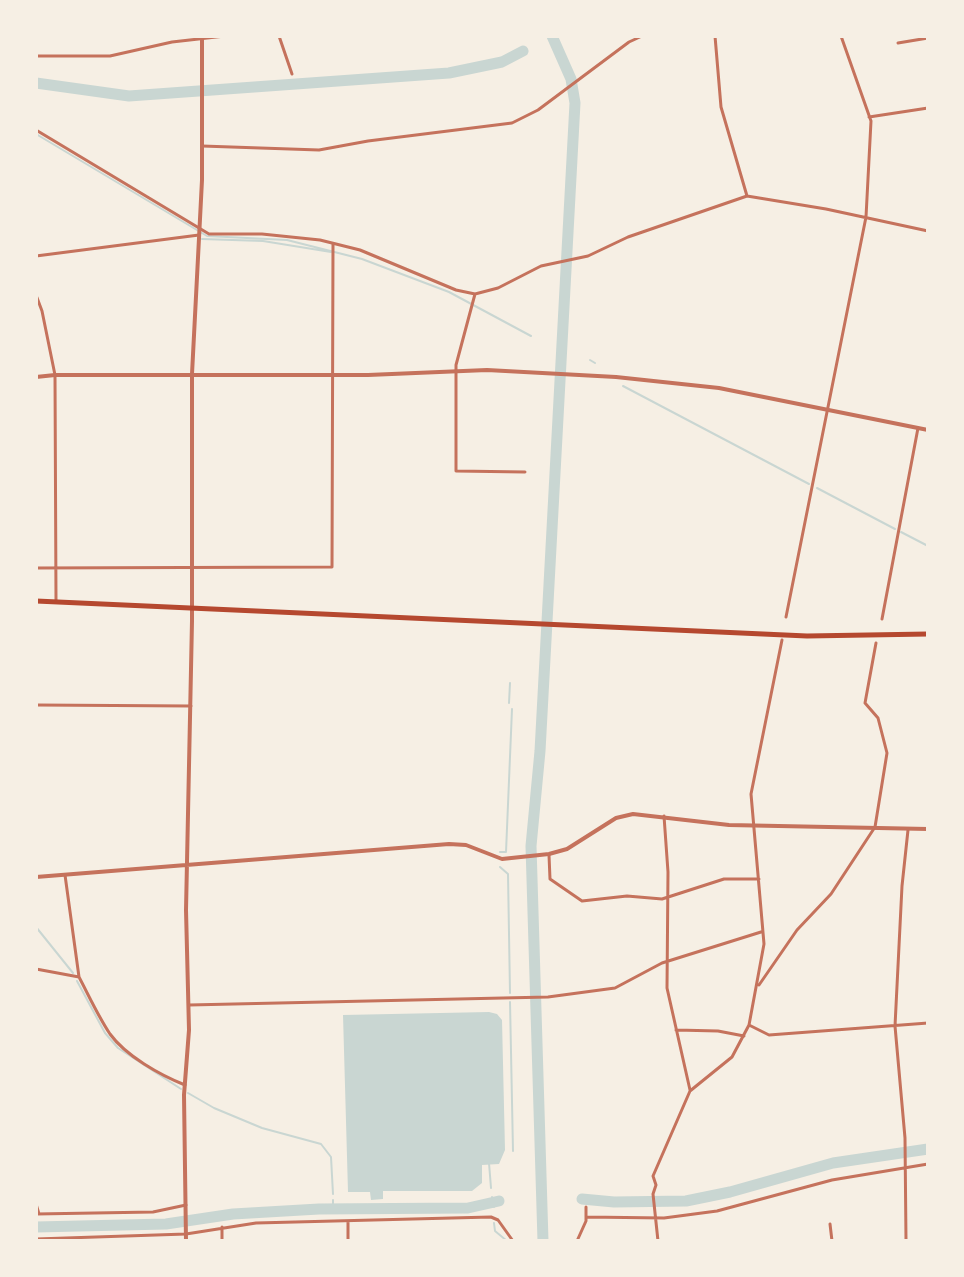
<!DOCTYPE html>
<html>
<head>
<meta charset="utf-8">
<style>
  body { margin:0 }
  #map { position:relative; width:964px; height:1277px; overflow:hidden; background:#f6efe4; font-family:"Asap Condensed",sans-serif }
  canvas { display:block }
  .frame { position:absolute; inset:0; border:38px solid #f6efe4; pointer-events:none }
</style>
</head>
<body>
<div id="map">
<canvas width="964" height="1277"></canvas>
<div class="frame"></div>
</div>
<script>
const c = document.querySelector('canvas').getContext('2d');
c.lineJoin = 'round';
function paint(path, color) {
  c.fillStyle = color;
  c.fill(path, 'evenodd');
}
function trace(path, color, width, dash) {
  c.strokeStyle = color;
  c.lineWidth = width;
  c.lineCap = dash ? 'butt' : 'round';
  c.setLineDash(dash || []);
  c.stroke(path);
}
const water = new Path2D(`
  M 489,1012 L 497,1014 L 502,1020 L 505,1150 L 499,1164 L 482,1165 L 482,1183 L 472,1191 L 383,1191 L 383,1199 L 371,1200 L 370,1192 L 348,1192 L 343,1015 Z`);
const stream = new Path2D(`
  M 36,134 L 207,236 L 287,240 L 362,259 L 449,292 L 531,336
  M 202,239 L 263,241 L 331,252
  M 590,360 L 595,363
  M 623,386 L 809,484
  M 817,488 L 895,529
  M 901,532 L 928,546
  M 509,703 L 510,683
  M 500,852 L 506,852 L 512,709
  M 500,867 L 508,874 L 510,993
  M 36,927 L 73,973
  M 77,981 L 105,1033 L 118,1048 L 181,1089
  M 510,1002 L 513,1151
  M 188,1093 L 214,1108 L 262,1128 L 321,1144 L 331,1157 L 333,1194
  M 489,1163 L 491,1188
  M 492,1197 L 494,1207
  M 333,1208 L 333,1200
  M 494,1223 L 495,1231 L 507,1241`);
const river = new Path2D(`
  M 36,83 L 129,96 L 449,73 L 502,62 L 523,51
  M 582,1199 L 614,1202 L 686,1201 L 730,1192 L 833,1163 L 928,1149
  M 36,1227 L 166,1224 L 233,1214 L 319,1209 L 468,1208 L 499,1201
  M 543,1241 L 531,846 L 540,751 L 575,103 L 571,79 L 552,36`);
const minor = new Path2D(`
  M 279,36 L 292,74
  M 715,36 L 721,107 L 747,196
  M 898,43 L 928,38
  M 36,56 L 110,56 L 172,42 L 225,36
  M 869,117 L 928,108
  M 36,130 L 209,234 L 262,234 L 320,240 L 360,250 L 456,290 L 475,294 L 498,288 L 541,266 L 588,256 L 628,237 L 747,196 L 826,209 L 928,231
  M 202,146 L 319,150 L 368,141 L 512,123 L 538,110 L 629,42 L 642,36
  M 36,256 L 199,235
  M 475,294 L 456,365 L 456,471 L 525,472
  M 36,295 L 42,311 L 55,375 L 56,601
  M 36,568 L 332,567 L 333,244
  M 786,617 L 866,217 L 871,121 L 841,36
  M 882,619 L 918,428
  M 36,705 L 191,706
  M 664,816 L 668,872 L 667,988 L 690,1090
  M 549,855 L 550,879 L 582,901 L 627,896 L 662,899 L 724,879 L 759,879
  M 36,969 L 79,977 L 65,875
  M 79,977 C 89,996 98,1016 110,1034 C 126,1056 160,1075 185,1085
  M 759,985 L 797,930 L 831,894 L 875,827 L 887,753 L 878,718 L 865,703 L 876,643
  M 189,1005 L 548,997 L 615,988 L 662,963 L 761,932
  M 749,1025 L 769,1035 L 928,1023
  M 676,1030 L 718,1031 L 744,1036
  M 36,1204 L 39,1214
  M 36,1214 L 153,1212 L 186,1205
  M 586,1217 L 664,1218 L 717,1211 L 832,1180 L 928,1164
  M 348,1222 L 348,1241
  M 830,1224 L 832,1241
  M 222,1227 L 222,1241
  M 36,1239 L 186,1234 L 256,1223 L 491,1217 L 498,1220 L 513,1241
  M 577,1241 L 586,1221 L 586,1207
  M 658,1241 L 653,1194 L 656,1185 L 653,1176 L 690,1091 L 732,1057 L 749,1025 L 764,944 L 751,794 L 782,640
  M 906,1241 L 905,1138 L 895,1026 L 902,886 L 908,830`);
const tertiary = new Path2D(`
  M 36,377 L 55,375 L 368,375 L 487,370 L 616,377 L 719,388 L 928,430
  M 36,877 L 449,844 L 466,845 L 502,859 L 549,854 L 567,849 L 616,818 L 633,814 L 729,825 L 928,829
  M 186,1241 L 184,1095 L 189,1030 L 186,910 L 192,621 L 192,374 L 202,180 L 202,36`);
const trunk = new Path2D(`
  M 36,601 L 807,636 L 928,634`);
paint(water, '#c9d6d2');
trace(stream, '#c9d6d2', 2);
trace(river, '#c9d6d2', 11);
trace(minor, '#c5725c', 3);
trace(tertiary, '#c5725c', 4);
trace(trunk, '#b5482f', 5);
</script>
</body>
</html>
